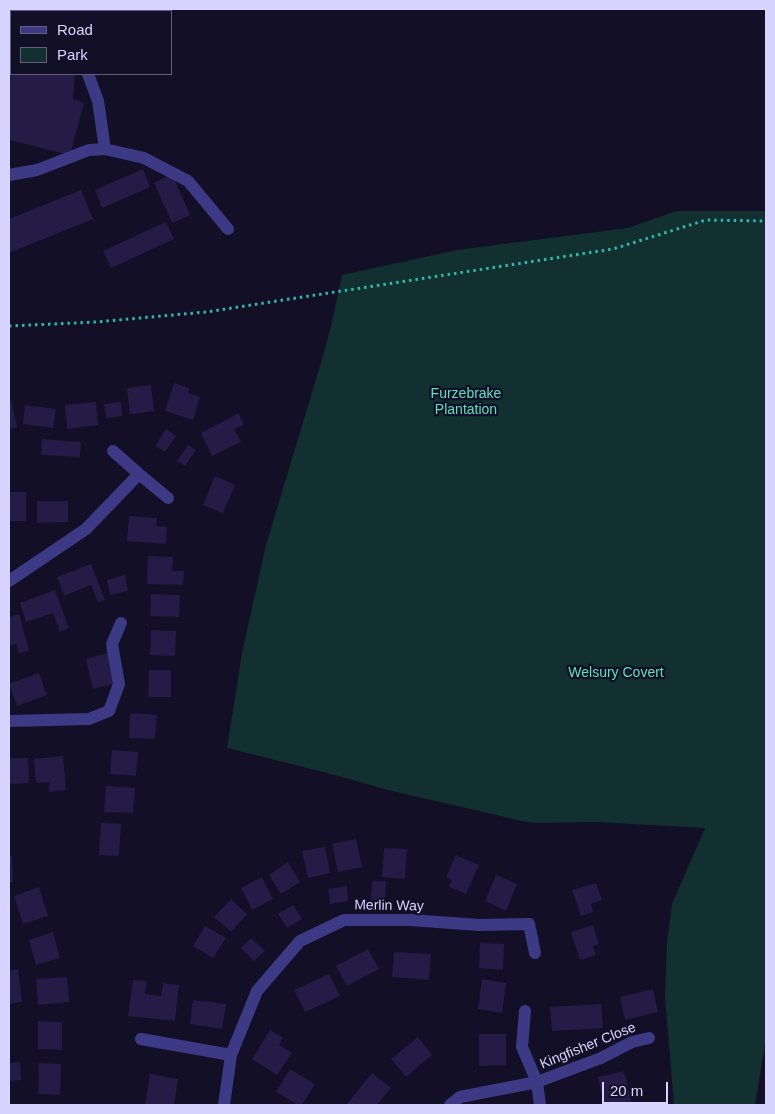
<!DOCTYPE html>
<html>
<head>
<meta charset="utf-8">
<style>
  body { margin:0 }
  #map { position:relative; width:775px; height:1114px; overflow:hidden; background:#130f26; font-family:Helvetica,sans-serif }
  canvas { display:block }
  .frame { position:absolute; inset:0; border:10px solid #d9d4ff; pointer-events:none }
  .legend { position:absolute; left:10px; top:10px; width:162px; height:65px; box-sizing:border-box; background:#130f26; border:1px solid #625e7d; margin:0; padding:6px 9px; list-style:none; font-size:15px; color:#d9d4ff }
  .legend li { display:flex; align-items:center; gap:10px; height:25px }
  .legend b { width:25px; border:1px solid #625e7d }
  .scale { position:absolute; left:602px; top:1082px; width:66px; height:22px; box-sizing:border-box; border:2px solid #d9d4ff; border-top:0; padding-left:6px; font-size:15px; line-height:18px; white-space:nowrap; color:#d9d4ff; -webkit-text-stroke:4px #130f26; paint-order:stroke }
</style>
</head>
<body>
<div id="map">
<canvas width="775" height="1114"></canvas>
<div class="frame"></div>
<ul class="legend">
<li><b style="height:6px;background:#3d3a85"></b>Road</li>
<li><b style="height:14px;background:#12302f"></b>Park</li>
</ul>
<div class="scale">20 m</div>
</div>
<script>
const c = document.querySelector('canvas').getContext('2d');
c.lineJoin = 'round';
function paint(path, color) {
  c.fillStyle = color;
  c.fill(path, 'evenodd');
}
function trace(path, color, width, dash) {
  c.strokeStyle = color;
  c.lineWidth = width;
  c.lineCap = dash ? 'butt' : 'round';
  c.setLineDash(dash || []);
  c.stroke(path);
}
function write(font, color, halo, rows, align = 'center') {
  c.font = font + ' Helvetica,sans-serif';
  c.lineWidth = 4.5;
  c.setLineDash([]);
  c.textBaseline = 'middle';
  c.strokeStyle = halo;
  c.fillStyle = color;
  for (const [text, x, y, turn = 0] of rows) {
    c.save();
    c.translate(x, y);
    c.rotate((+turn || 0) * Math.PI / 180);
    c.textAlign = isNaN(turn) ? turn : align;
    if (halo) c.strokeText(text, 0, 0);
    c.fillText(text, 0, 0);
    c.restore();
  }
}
const green = new Path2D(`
  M 9,9 L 108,9 L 108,11 L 11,11 L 11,24 L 9,24 Z
  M 677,211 L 766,211 L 766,1038 L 755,1105 L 674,1105 L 665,997 L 667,942 L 672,904 L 705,828 L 597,822 L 535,823 L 522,821 L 388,790 L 331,774 L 227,748 L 242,653 L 266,545 L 323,356 L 333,318 L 342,275 L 457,250 L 628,228 Z`);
const building = new Path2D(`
  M 9,70 L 11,70 L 11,74 L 75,74 L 73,99 L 84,103 L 70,155 L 9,140 Z
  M 143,169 L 150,187 L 102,208 L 95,190 Z
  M 172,174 L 190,215 L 172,223 L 154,183 Z
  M 81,190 L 93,219 L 9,253 L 9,219 Z
  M 166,222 L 174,239 L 111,268 L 103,251 Z
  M 174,383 L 189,388 L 188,393 L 200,397 L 193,420 L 165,411 Z
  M 151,385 L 154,411 L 130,414 L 127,388 Z
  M 11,400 L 17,427 L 9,429 L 9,401 Z
  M 96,402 L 98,425 L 67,429 L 65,405 Z
  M 121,402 L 122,416 L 106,418 L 104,404 Z
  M 25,405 L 56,409 L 53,428 L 23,424 Z
  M 239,413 L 244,425 L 234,429 L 241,442 L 212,456 L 201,433 Z
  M 166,429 L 176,436 L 165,452 L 155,446 Z
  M 42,439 L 81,442 L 80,457 L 41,455 Z
  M 188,445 L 196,450 L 185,466 L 177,461 Z
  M 215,476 L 235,485 L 223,513 L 203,505 Z
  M 9,492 L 26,492 L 26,521 L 9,521 Z
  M 37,501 L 68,501 L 68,522 L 37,523 Z
  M 129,516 L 157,518 L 156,526 L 167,527 L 166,544 L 127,541 Z
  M 148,556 L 173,557 L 172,571 L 184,571 L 183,585 L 147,584 Z
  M 91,564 L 105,600 L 98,602 L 91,585 L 64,596 L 57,577 Z
  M 125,575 L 128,591 L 110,595 L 107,580 Z
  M 55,590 L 69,628 L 60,632 L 53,613 L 26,622 L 20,603 Z
  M 151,594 L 180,595 L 179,617 L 150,616 Z
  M 19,614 L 29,650 L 19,654 L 16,644 L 9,646 L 9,617 Z
  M 151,630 L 176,631 L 175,656 L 150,655 Z
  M 108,653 L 116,683 L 93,689 L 86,659 Z
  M 149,670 L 171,670 L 171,697 L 148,697 Z
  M 39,673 L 47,695 L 17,706 L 9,684 Z
  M 130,713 L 157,715 L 155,739 L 129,738 Z
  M 112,750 L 138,752 L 136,776 L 110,774 Z
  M 63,756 L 66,790 L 49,792 L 49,782 L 36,783 L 34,759 Z
  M 9,758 L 28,758 L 29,783 L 9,784 Z
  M 106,786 L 135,788 L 133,813 L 104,812 Z
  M 101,823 L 121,824 L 119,856 L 99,855 Z
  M 356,839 L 362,867 L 338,872 L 332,844 Z
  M 325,847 L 330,873 L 308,878 L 302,851 Z
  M 384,848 L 407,849 L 405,879 L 382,877 Z
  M 456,855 L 479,865 L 466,894 L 449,887 L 452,880 L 446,877 Z
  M 9,856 L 12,856 L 13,882 L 9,882 Z
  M 288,862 L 300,882 L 281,894 L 269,875 Z
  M 496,875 L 517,884 L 506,911 L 485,901 Z
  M 262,877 L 273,899 L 252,910 L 241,888 Z
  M 372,881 L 386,881 L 385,902 L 371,901 Z
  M 596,883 L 602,900 L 591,904 L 593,912 L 581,916 L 572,890 Z
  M 347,886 L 348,901 L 330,904 L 328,889 Z
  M 39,887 L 48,916 L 23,924 L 14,896 Z
  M 231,899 L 247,914 L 231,932 L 214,917 Z
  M 293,905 L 302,919 L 287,928 L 278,914 Z
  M 593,925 L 599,944 L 593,946 L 596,955 L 580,960 L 571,932 Z
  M 205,926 L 226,938 L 213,958 L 193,946 Z
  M 53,932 L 60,958 L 36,965 L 29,940 Z
  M 251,938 L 265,951 L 254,961 L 241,948 Z
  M 480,943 L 504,944 L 503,970 L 479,968 Z
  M 368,949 L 379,969 L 347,986 L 336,966 Z
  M 394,952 L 431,954 L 429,980 L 392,977 Z
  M 18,969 L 22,1002 L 9,1004 L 9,971 Z
  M 329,974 L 340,996 L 305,1012 L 294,990 Z
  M 67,977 L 69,1002 L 38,1005 L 36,979 Z
  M 482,979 L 506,983 L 502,1013 L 478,1009 Z
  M 133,980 L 147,981 L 145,994 L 161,996 L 163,983 L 179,985 L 175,1021 L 128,1016 Z
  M 653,989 L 658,1012 L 625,1020 L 620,997 Z
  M 193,1000 L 226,1004 L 222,1029 L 190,1024 Z
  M 601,1004 L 603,1028 L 552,1031 L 550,1007 Z
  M 38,1021 L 62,1022 L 62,1050 L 38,1049 Z
  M 270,1030 L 283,1038 L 279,1045 L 292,1053 L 277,1075 L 252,1059 Z
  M 479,1034 L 506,1034 L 506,1065 L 479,1066 Z
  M 418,1037 L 432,1055 L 406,1077 L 391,1059 Z
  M 20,1062 L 21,1080 L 9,1081 L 9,1063 Z
  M 39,1063 L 61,1064 L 60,1095 L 38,1094 Z
  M 290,1069 L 315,1084 L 302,1105 L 298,1105 L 276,1092 Z
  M 624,1071 L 632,1104 L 604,1105 L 598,1077 Z
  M 372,1073 L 391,1088 L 377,1105 L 346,1105 Z
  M 150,1074 L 178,1079 L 174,1105 L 145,1105 Z`);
const path = new Path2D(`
  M 9,326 L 96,322 L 206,312 L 613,249 L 706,220 L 766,221`);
const minor = new Path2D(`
  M 88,74 L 98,101 L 105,149
  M 9,175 L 37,170 L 89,150 L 105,149 L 144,158 L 188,181 L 228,229
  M 113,451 L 139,474
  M 9,581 L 86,529 L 139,474 L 168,498
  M 9,721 L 89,719 L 109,711 L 119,684 L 112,644 L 121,623
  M 525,1011 L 522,1047 L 537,1082 L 540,1105
  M 141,1039 L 231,1055
  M 224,1105 L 231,1055 L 257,991 L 300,941 L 344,920 L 410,920 L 479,925 L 529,924 L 535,953
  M 450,1105 L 460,1097 L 537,1082 L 601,1058 L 632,1042 L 649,1038`);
const parkNames = [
  ["Furzebrake",466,394],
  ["Plantation",466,410],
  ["Welsury Covert",616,673]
];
const streetNames = [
  ["Merlin Way",389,906,1],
  ["Kingfisher Close",588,1046,-22]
];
paint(green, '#12302f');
paint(building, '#241b47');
trace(path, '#2fb8b0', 3, [2.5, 4]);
trace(minor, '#3d3a85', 12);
write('14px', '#5fe0c0', '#130f26', parkNames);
write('14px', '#d9d4ff', '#130f26', streetNames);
</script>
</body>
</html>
